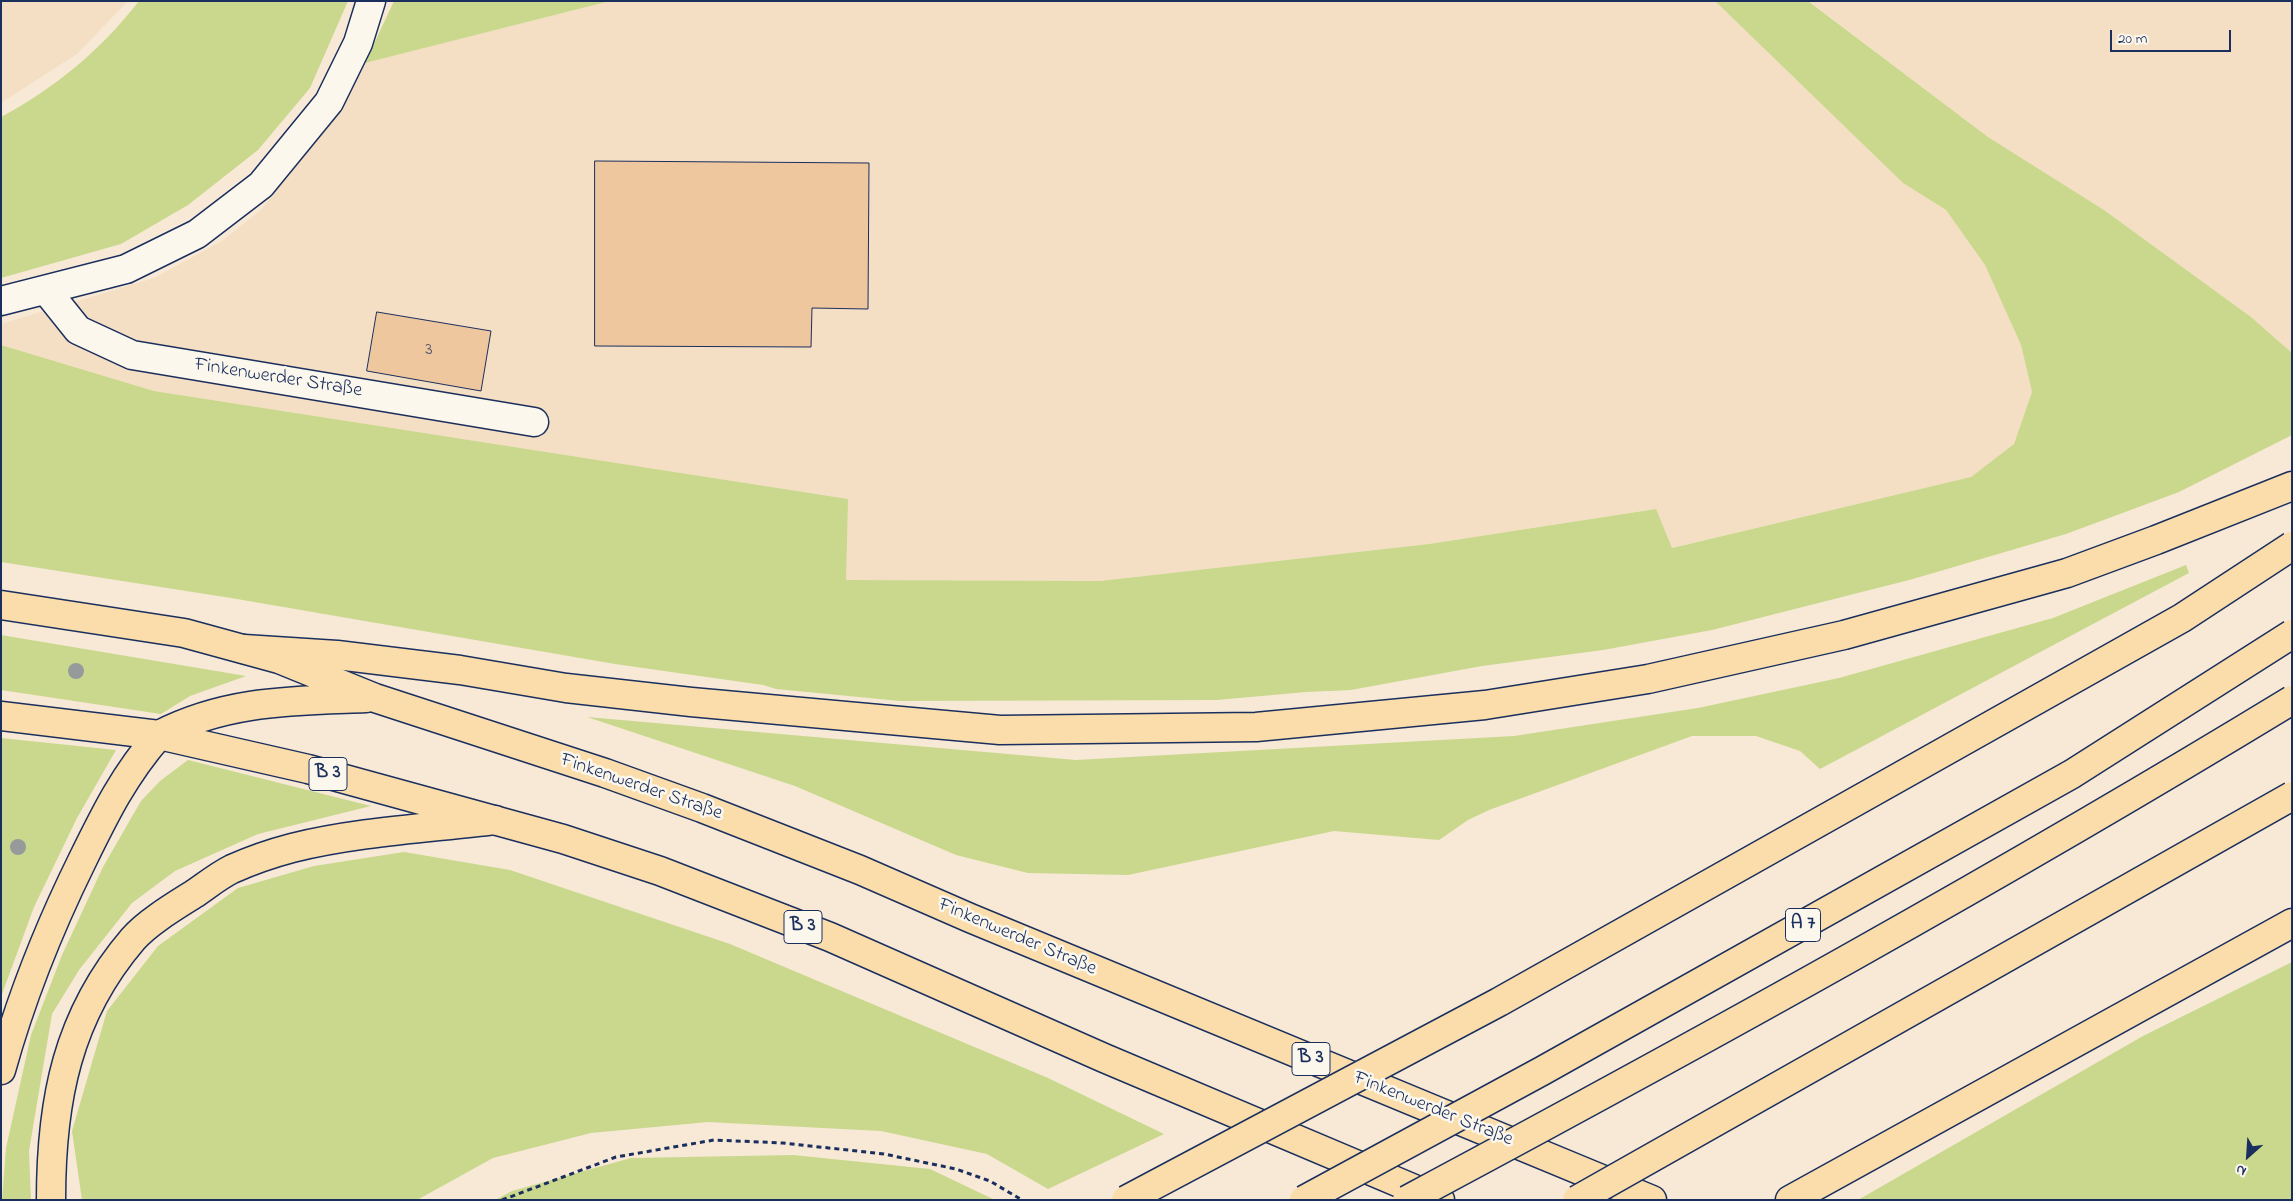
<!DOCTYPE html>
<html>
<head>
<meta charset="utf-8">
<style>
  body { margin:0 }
  #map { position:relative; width:2293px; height:1201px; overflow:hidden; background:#f7e9d5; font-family:"Indie Flower",sans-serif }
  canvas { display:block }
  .frame { position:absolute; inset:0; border:2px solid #1b2f5e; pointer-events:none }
  .north { position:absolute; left:2223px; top:1131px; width:50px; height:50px; -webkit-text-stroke:4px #fbf7ec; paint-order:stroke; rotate:206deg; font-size:14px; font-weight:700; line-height:20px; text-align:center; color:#1b2f5e }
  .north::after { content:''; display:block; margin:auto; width:18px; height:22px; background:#1b2f5e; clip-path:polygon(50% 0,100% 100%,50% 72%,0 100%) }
  .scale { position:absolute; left:2110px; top:30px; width:121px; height:22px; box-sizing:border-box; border:2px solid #1b2f5e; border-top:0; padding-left:6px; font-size:15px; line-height:18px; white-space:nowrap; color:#1b2f5e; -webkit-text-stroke:4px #fbf7ec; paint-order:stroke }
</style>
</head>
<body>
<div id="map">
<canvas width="2293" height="1201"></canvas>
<div class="frame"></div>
<div class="north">N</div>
<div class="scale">20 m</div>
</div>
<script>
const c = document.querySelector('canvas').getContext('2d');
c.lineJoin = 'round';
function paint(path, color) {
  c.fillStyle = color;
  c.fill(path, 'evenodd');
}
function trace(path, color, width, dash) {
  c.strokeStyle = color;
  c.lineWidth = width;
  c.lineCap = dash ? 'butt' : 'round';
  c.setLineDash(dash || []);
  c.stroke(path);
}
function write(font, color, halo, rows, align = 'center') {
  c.font = font + ' "Indie Flower",sans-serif';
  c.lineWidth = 5;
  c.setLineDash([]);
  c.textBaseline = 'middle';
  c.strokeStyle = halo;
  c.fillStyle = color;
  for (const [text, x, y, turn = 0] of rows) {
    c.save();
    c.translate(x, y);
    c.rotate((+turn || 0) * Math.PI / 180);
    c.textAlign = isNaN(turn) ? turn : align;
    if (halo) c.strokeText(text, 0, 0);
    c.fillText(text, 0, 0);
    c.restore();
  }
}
const built = new Path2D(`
  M 1,1 L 128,1 L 77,54 L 1,103 Z
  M 610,1 L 1715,1 L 1903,183 L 1946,210 L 1985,265 L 2021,345 L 2032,392 L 2014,444 L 1971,477 L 1671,548 L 1655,509 L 1429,544 L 1100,581 L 845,580 L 847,499 L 154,391 L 1,345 L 1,324 L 154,278 L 222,241 L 262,209 L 365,63 Z
  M 1809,1 L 2292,1 L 2292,353 L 2251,317 L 2104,210 L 1988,137 Z`);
const green = new Path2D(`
  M 139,1 L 348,1 L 310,88 L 258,150 L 188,205 L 121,244 L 1,278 L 1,117 C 55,88 101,50 139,1 Z
  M 394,1 L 610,1 L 365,63 Z
  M 1715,1 L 1808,1 L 1988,137 L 2104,210 L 2251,317 L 2292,353 L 2292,435 L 2179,492 L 2066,534 L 1913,579 L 1712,630 L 1603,650 L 1482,666 L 1351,690 L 1306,692 L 1217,700 L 900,701 L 776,689 L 763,685 L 615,664 L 231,598 L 1,562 L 1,345 L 154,391 L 848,499 L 846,580 L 1100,581 L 1429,544 L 1656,509 L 1672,548 L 1971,477 L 2014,444 L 2032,392 L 2021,345 L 1985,265 L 1946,210 L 1903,183 Z
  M 2186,565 L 2189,573 L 1820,769 L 1800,751 L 1756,736 L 1692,736 L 1489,810 L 1468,820 L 1439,840 L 1334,831 L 1128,875 L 1028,873 L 956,855 L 795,786 L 587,717 L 1076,760 L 1514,736 L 1698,708 L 1839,678 L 2053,618 Z
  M 1,635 L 246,676 L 190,696 L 161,714 L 1,690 Z
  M 1,738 L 116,750 L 77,818 L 34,907 L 1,997 Z
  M 188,760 L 371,806 L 258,834 L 175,871 L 132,903 L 79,970 L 52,1014 L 29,1151 L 31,1200 L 2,1200 L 6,1148 L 31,1035 L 62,955 L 103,867 L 141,801 L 160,781 Z
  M 404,852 L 510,870 L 730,944 L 1048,1078 L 1164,1134 L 1048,1189 L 987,1154 L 881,1131 L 708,1122 L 591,1133 L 493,1158 L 417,1200 L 82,1200 L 72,1131 L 107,1011 L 158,946 L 238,888 L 314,866 Z
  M 2292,962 L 2292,1200 L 1858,1200 L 2143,1036 Z
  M 793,1155 L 930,1169 L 995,1200 L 495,1200 L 512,1191 L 631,1158 Z`);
const building = new Path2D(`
  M 595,161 L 869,163 L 868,309 L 812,308 L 811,347 L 595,346 Z
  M 377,312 L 491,331 L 481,391 L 367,371 Z`);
const path = new Path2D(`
  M 502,1200 L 616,1157 L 714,1140 L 783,1143 L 884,1154 L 956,1169 L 990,1181 L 1022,1200`);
const minor = new Path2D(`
  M 46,290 L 78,330 L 132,355 L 534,422
  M 1,301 L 126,269 L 197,234 L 261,185 L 329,102 L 358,43 L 371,1`);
const major = new Path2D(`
  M 1,605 L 184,633 L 279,659 L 375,698 L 605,773 L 702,808 L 860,870 L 970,918 L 1652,1200
  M 1,716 L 159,735 L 308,769 L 563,839 L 660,871 L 830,937 L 1104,1058 L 1440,1200
  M 159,735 C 227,700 292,701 366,698`);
const highway = new Path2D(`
  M 244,649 L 337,655 L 460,670 L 566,688 L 691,702 L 1000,730 L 1256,727 L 1485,705 L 1648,679 L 1844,635 L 2067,573 L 2156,540 L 2292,486
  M 1,1070 C 21,998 49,928 82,861 C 105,814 124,775 159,735
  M 51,1200 C 51,1101 67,1016 133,939 C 148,922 175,906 194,894 C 206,886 218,876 232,869 C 250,861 273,853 292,848 C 356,832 429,828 495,820
  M 1790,1200 L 2292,923`);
const highwayBridge = new Path2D(`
  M 1126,1200 L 1499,1002 L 2182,618 L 2292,546
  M 1304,1200 L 1542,1071 L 2072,774 L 2292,634
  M 1407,1200 C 1706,1040 2003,876 2292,700
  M 1577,1200 L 2292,796`);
const trees = [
  [76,671],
  [18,847]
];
const numberNames = [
  ["3",429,351]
];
const shields = [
  [328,774,38],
  [1803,925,35],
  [803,927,38],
  [1311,1059,38]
];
const shieldNames = [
  ["B 3",328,774],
  ["A 7",1803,925],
  ["B 3",803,927],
  ["B 3",1311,1059]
];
const streetNames = [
  ["Finkenwerder Straße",278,379,9],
  ["Finkenwerder Straße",641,788,19],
  ["Finkenwerder Straße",1017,938,23],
  ["Finkenwerder Straße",1433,1110,22]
];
paint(built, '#f4dfc4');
paint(green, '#c9d88c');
paint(building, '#eec79e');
trace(building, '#1b2f5e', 1);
trace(minor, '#1b2f5e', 31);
trace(major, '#1b2f5e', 31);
trace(highway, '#1b2f5e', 31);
trace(path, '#1b2f5e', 3, [5, 4]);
trace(minor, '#fbf7ec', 28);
trace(major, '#faddab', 28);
trace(highway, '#faddab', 28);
trace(highwayBridge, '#1b2f5e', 31, []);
trace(highwayBridge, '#faddab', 28);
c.fillStyle = '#969a9a';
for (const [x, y] of trees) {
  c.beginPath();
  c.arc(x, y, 8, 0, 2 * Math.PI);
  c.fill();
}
write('18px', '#50556e', null, numberNames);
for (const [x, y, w] of shields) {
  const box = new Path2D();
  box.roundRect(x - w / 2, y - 16.5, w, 33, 4);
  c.fillStyle = '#fbf7ec';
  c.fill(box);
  trace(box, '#1b2f5e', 1);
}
write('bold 19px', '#1b2f5e', null, shieldNames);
write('20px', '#1b2f5e', '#fbf7ec', streetNames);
</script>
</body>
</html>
